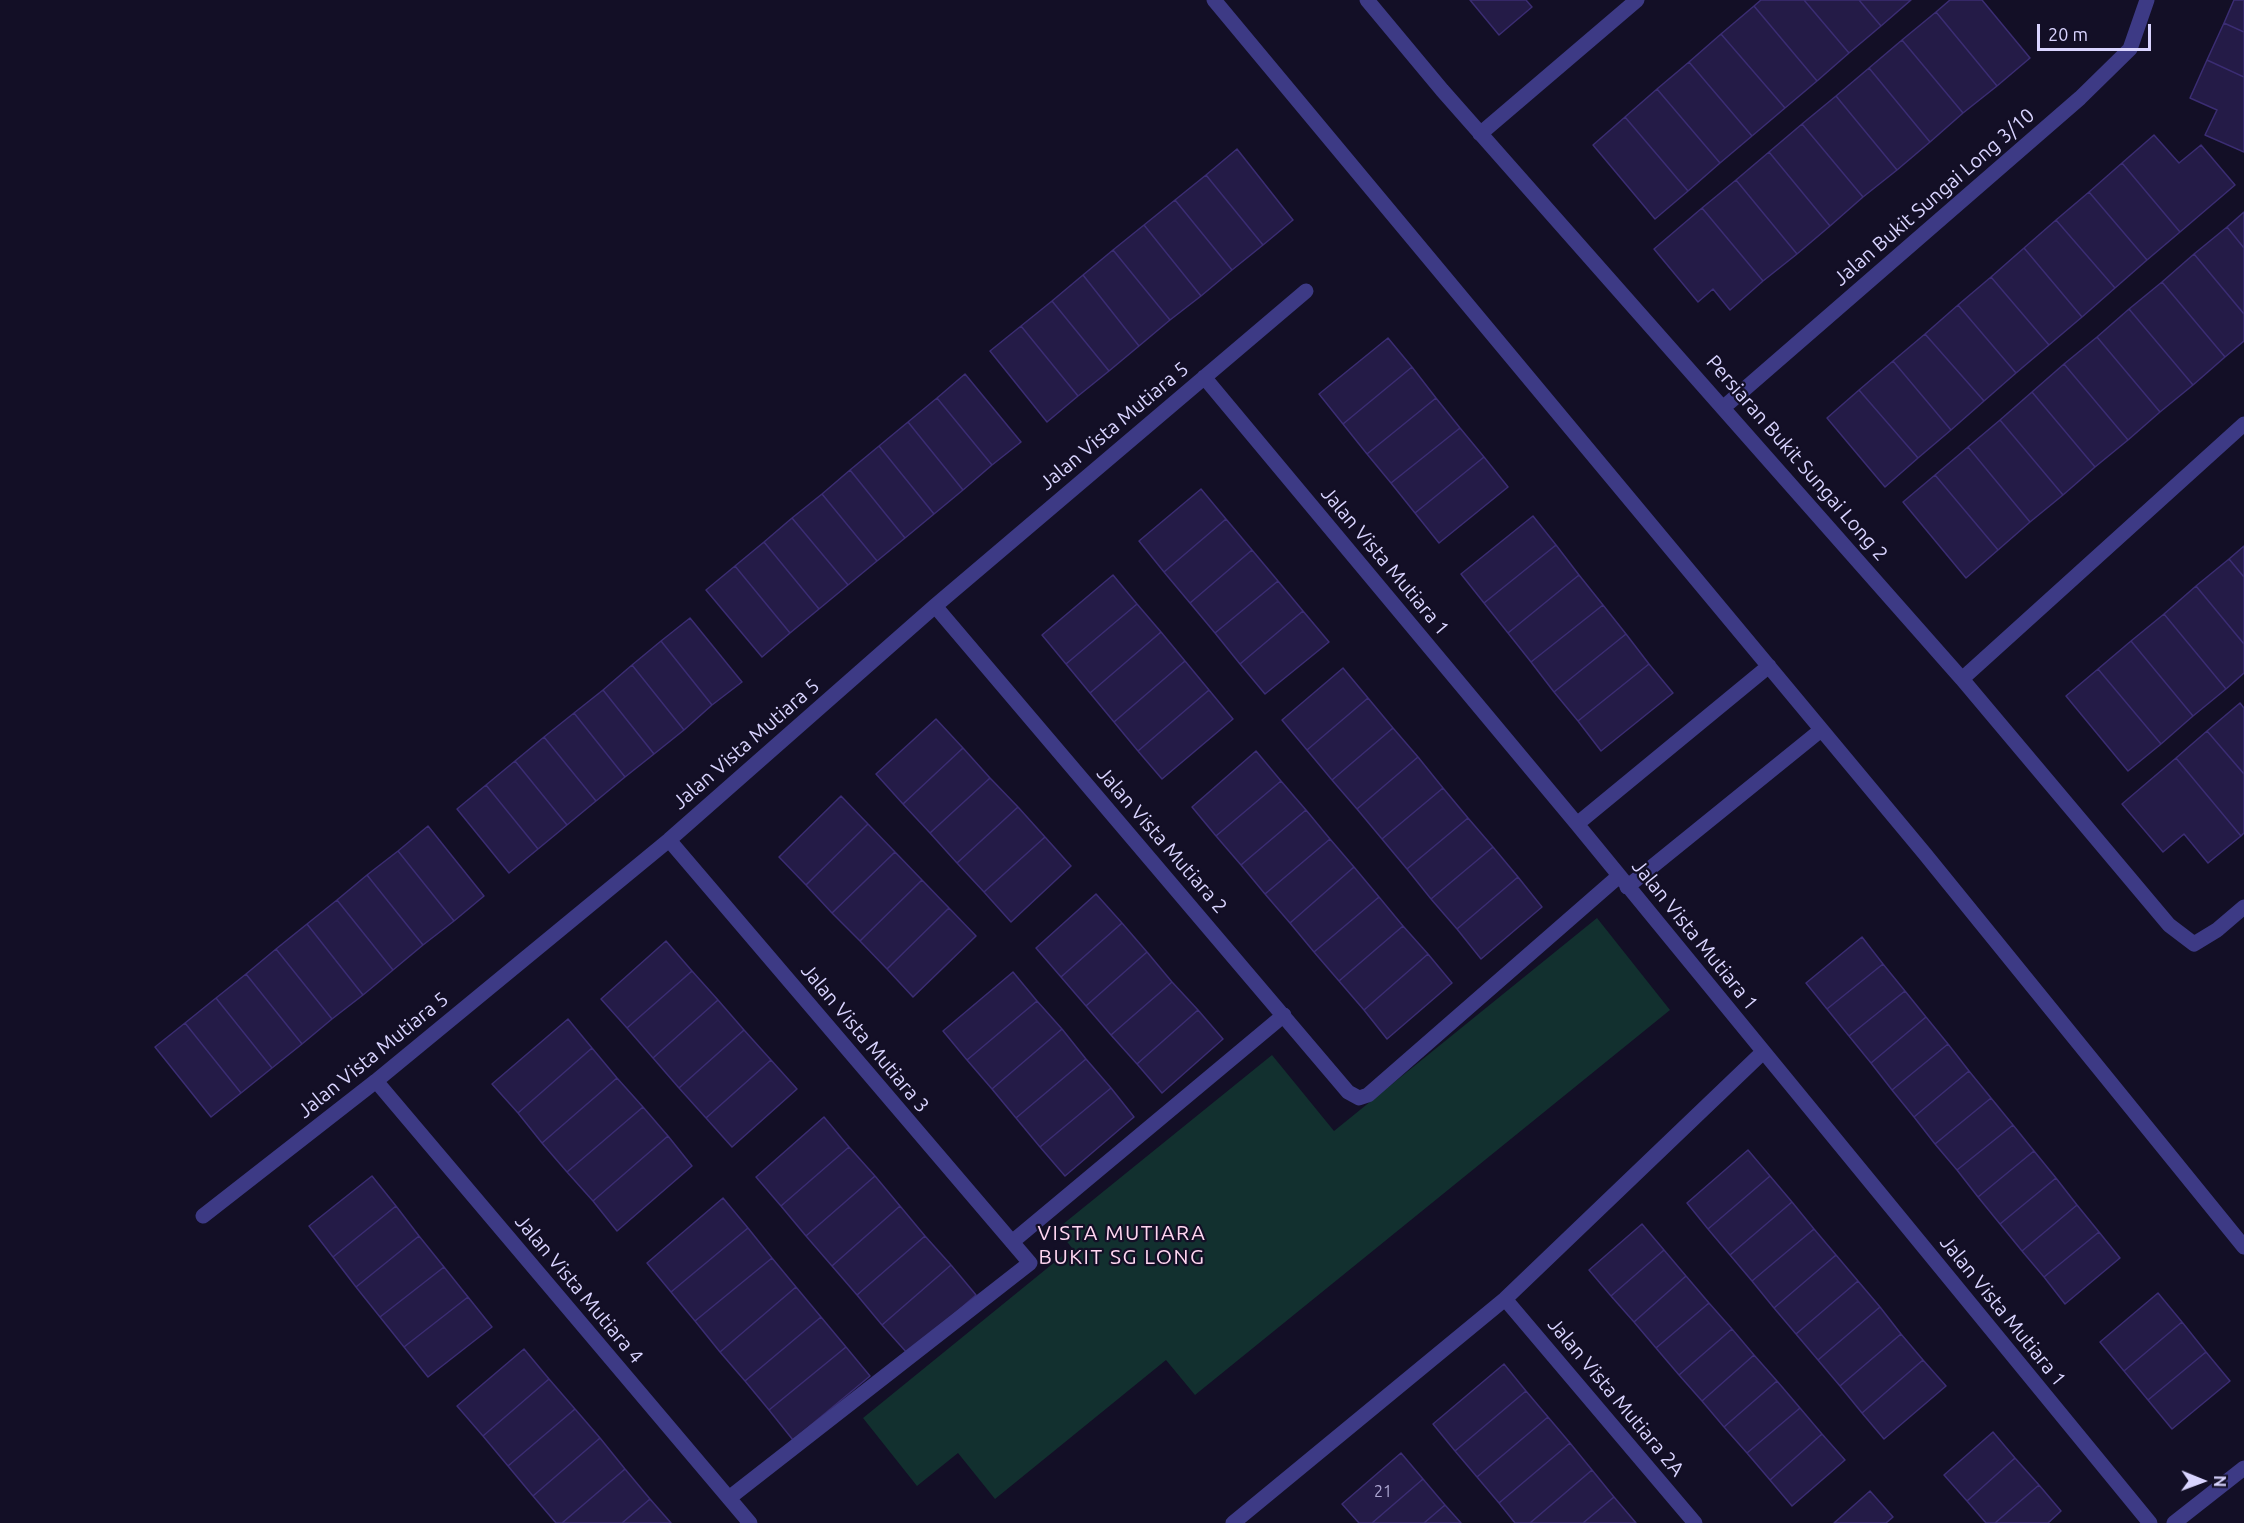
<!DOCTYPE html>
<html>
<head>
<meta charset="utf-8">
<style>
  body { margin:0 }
  #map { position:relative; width:2244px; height:1523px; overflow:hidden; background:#130f26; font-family:Ubuntu,sans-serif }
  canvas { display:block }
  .north { position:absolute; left:2172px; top:1451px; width:60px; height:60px; -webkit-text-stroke:4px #130f26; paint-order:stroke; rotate:91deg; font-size:16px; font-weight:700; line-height:24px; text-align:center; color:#d9d4ff }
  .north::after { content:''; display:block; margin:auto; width:21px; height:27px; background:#d9d4ff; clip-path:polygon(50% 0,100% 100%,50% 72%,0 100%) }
  .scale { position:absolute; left:2037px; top:24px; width:114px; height:27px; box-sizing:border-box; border:3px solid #d9d4ff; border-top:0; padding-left:8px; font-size:18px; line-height:21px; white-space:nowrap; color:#d9d4ff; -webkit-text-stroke:4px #130f26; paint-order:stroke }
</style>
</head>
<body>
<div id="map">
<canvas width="2244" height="1523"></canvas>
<div class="north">N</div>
<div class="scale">20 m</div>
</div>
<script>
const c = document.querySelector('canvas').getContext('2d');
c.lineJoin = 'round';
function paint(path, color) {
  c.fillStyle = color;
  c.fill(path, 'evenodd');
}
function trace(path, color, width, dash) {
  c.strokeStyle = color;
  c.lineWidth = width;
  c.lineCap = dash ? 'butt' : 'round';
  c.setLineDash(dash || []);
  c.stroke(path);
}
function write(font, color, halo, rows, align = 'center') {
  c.font = font + ' Ubuntu,sans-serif';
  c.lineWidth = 4.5;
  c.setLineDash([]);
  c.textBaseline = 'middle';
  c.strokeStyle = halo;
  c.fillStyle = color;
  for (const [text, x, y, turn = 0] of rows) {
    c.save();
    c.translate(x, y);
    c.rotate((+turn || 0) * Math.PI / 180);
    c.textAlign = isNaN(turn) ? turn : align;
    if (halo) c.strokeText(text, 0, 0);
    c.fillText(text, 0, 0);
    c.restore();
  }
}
const green = new Path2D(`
  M 1597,918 L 1670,1010 L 1195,1395 L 1166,1360 L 995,1499 L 958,1453 L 917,1486 L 863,1418 L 1072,1248 L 1057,1229 L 1272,1055 L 1334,1131 Z`);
const building = new Path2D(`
  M 1470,0 L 1526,0 L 1532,7 L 1499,35 Z
  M 1761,0 L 1804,0 L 1849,53 L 1817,81 L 1754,6 Z
  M 1804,0 L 1859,0 L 1881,26 L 1849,53 Z
  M 1859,0 L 1911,0 L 1881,26 Z
  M 1950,0 L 1982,0 L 2030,58 L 1997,86 L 1936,12 Z
  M 2234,0 L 2244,0 L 2244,32 L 2224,23 Z
  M 1754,6 L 1817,81 L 1785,108 L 1721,34 Z
  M 1936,12 L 1997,86 L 1963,113 L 1902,40 Z
  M 2224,23 L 2244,32 L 2244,77 L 2207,60 Z
  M 1721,34 L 1785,108 L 1752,136 L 1689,62 Z
  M 1902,40 L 1963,113 L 1930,142 L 1869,68 Z
  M 2207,60 L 2244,77 L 2244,152 L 2205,135 L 2217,110 L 2190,98 Z
  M 1689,62 L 1752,136 L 1720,163 L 1657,89 Z
  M 1869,68 L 1930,142 L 1897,170 L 1836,96 Z
  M 1657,89 L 1720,163 L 1688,191 L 1625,117 Z
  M 1836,96 L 1897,170 L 1863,197 L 1802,124 Z
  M 1625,117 L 1688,191 L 1655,219 L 1593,145 Z
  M 1802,124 L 1863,197 L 1830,226 L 1769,152 Z
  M 2154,135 L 2179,163 L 2201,145 L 2235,185 L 2180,232 L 2122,163 Z
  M 1237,149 L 1293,220 L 1263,245 L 1206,175 Z
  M 1769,152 L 1830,226 L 1797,254 L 1736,180 Z
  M 2122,163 L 2180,232 L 2147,260 L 2089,192 Z
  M 1206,175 L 1263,245 L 1232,270 L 1175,200 Z
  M 1736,180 L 1797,254 L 1763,281 L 1702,208 Z
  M 2089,192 L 2147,260 L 2115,288 L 2056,220 Z
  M 1175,200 L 1232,270 L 1201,296 L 1144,225 Z
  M 1702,208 L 1763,281 L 1730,310 L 1713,289 L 1698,302 L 1654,249 Z
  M 2244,212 L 2244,248 L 2227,227 Z
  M 2056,220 L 2115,288 L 2082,317 L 2024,248 Z
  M 1144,225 L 1201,296 L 1170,320 L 1113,250 Z
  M 2227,227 L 2244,248 L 2244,314 L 2194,254 Z
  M 2024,248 L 2082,317 L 2049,345 L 1991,277 Z
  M 1113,250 L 1170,320 L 1139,346 L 1083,275 Z
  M 2194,254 L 2244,314 L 2244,341 L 2225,357 L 2162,282 Z
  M 1083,275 L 1139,346 L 1109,371 L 1052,301 Z
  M 1991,277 L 2049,345 L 2016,373 L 1958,305 Z
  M 2162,282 L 2225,357 L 2193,385 L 2129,309 Z
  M 1052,301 L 1109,371 L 1078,396 L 1021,326 Z
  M 1958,305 L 2016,373 L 1984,401 L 1925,334 Z
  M 2129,309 L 2193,385 L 2160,412 L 2097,337 Z
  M 1021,326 L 1078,396 L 1047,422 L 990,351 Z
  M 1925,334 L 1984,401 L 1951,430 L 1893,361 Z
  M 2097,337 L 2160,412 L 2128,440 L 2064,364 Z
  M 1388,338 L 1412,367 L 1343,424 L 1319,394 Z
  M 1893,361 L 1951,430 L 1918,458 L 1859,390 Z
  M 2064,364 L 2128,440 L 2095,467 L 2032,392 Z
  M 1412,367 L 1436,398 L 1367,454 L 1343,424 Z
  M 965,374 L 1021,442 L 992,465 L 937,398 Z
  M 1859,390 L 1918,458 L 1885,487 L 1827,418 Z
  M 2032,392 L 2095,467 L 2063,495 L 2000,420 Z
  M 937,398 L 992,465 L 963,490 L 908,422 Z
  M 1436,398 L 1460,428 L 1391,483 L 1367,454 Z
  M 2000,420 L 2063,495 L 2030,522 L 1968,447 Z
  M 908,422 L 963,490 L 934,514 L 879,446 Z
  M 1460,428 L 1484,457 L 1415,513 L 1391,483 Z
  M 879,446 L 934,514 L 905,538 L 850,470 Z
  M 1968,447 L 2030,522 L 1998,550 L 1935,475 Z
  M 1484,457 L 1508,487 L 1439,543 L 1415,513 Z
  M 850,470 L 905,538 L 877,561 L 822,494 Z
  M 1935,475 L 1998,550 L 1966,578 L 1903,502 Z
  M 1201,489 L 1226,519 L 1164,572 L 1139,541 Z
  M 822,494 L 877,561 L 848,585 L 792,518 Z
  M 1533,516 L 1556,545 L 1484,603 L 1461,574 Z
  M 792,518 L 848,585 L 819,609 L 764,542 Z
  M 1226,519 L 1252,550 L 1190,603 L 1164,572 Z
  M 764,542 L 819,609 L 790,633 L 735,566 Z
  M 1556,545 L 1579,575 L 1508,633 L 1484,603 Z
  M 2244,546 L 2244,577 L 2229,559 Z
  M 1252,550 L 1278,581 L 1215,633 L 1190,603 Z
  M 2229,559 L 2244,577 L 2244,644 L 2196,586 Z
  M 735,566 L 790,633 L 762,657 L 706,590 Z
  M 1113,575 L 1137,604 L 1066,664 L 1042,635 Z
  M 1579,575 L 1603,605 L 1531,662 L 1508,633 Z
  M 1278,581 L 1303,611 L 1240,664 L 1215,633 Z
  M 2196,586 L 2244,644 L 2244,673 L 2226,689 L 2164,614 Z
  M 1137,604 L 1161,632 L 1090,693 L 1066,664 Z
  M 1603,605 L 1626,634 L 1554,692 L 1531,662 Z
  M 1303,611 L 1329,642 L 1265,694 L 1240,664 Z
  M 2164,614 L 2226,689 L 2193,716 L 2131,641 Z
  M 690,618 L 742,682 L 712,705 L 661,641 Z
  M 1161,632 L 1185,661 L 1114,722 L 1090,693 Z
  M 1626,634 L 1649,664 L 1578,721 L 1554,692 Z
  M 661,641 L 712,705 L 684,730 L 632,665 Z
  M 2131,641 L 2193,716 L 2161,744 L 2098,669 Z
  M 1185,661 L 1209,690 L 1138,751 L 1114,722 Z
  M 1649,664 L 1673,693 L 1601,751 L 1578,721 Z
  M 632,665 L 684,730 L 654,754 L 603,690 Z
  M 1343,668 L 1368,698 L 1307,750 L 1282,720 Z
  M 2098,669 L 2161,744 L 2128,771 L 2066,696 Z
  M 603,690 L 654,754 L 625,777 L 574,713 Z
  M 1209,690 L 1233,719 L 1162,779 L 1138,751 Z
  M 1368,698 L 1393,728 L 1332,780 L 1307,750 Z
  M 2240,703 L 2244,708 L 2244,774 L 2207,731 Z
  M 574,713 L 625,777 L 596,801 L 544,737 Z
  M 936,719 L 963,748 L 903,804 L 876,774 Z
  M 1393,728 L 1418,757 L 1357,809 L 1332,780 Z
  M 2207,731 L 2244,774 L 2244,833 L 2241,836 L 2176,758 Z
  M 544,737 L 596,801 L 567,825 L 515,761 Z
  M 963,748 L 990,778 L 930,833 L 903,804 Z
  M 1256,751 L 1281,781 L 1216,836 L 1192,807 Z
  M 1418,757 L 1443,788 L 1382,839 L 1357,809 Z
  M 2176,758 L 2241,836 L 2208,863 L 2184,834 L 2163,852 L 2122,804 Z
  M 515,761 L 567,825 L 538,849 L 486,785 Z
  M 990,778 L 1018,807 L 957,863 L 930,833 Z
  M 1281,781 L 1306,810 L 1241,865 L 1216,836 Z
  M 486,785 L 538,849 L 509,873 L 457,809 Z
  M 1443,788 L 1468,818 L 1407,869 L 1382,839 Z
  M 841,796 L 868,824 L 806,885 L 779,857 Z
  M 1018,807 L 1045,837 L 984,892 L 957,863 Z
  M 1306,810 L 1330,839 L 1265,894 L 1241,865 Z
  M 1468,818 L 1493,847 L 1431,899 L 1407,869 Z
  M 868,824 L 895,852 L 832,913 L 806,885 Z
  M 428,826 L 484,896 L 454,921 L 398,851 Z
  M 1045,837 L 1071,866 L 1011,922 L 984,892 Z
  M 1330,839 L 1354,867 L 1290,923 L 1265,894 Z
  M 1493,847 L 1518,877 L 1457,929 L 1431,899 Z
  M 398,851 L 454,921 L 423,945 L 367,875 Z
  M 895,852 L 922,880 L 860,941 L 832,913 Z
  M 1354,867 L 1379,897 L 1314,952 L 1290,923 Z
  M 367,875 L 423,945 L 393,970 L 337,900 Z
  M 1518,877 L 1542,907 L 1481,959 L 1457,929 Z
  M 922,880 L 949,908 L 887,969 L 860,941 Z
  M 1096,894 L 1122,923 L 1061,977 L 1036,948 Z
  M 1379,897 L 1403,926 L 1339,981 L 1314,952 Z
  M 337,900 L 393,970 L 363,995 L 307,924 Z
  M 949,908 L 976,936 L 913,997 L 887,969 Z
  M 1122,923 L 1147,952 L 1086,1006 L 1061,977 Z
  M 307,924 L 363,995 L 332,1019 L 276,949 Z
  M 1403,926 L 1428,954 L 1364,1010 L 1339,981 Z
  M 1862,937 L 1883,964 L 1827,1009 L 1806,983 Z
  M 666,941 L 692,971 L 627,1028 L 601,999 Z
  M 276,949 L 332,1019 L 302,1044 L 246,974 Z
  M 1147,952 L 1172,982 L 1111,1035 L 1086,1006 Z
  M 1428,954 L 1452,983 L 1387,1039 L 1364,1010 Z
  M 1883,964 L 1905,991 L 1849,1036 L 1827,1009 Z
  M 692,971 L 718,1000 L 653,1058 L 627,1028 Z
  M 1013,972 L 1037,1001 L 967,1060 L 943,1031 Z
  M 246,974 L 302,1044 L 272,1068 L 216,998 Z
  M 1172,982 L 1198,1010 L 1137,1064 L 1111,1035 Z
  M 1905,991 L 1926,1017 L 1871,1063 L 1849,1036 Z
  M 216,998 L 272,1068 L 241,1093 L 185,1023 Z
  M 718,1000 L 744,1030 L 679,1088 L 653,1058 Z
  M 1037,1001 L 1062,1029 L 992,1089 L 967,1060 Z
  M 1198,1010 L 1223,1039 L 1162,1093 L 1137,1064 Z
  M 1926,1017 L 1948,1044 L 1892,1090 L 1871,1063 Z
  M 568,1019 L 592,1048 L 518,1113 L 492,1084 Z
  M 185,1023 L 241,1093 L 211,1117 L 155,1047 Z
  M 1062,1029 L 1086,1059 L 1016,1118 L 992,1089 Z
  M 744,1030 L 771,1060 L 706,1118 L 679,1088 Z
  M 1948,1044 L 1969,1071 L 1914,1117 L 1892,1090 Z
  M 592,1048 L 617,1078 L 542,1143 L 518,1113 Z
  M 1086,1059 L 1111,1088 L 1040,1147 L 1016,1118 Z
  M 771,1060 L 797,1089 L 732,1147 L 706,1118 Z
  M 1969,1071 L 1991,1098 L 1935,1144 L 1914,1117 Z
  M 617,1078 L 643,1107 L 567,1172 L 542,1143 Z
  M 1111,1088 L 1134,1117 L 1065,1176 L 1040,1147 Z
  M 1991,1098 L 2013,1125 L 1957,1170 L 1935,1144 Z
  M 643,1107 L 668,1136 L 593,1201 L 567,1172 Z
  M 824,1117 L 849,1147 L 781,1206 L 756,1177 Z
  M 2013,1125 L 2034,1151 L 1978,1197 L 1957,1170 Z
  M 668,1136 L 692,1166 L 617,1231 L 593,1201 Z
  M 849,1147 L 875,1176 L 806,1236 L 781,1206 Z
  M 1748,1150 L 1770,1176 L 1708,1229 L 1687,1203 Z
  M 2034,1151 L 2056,1178 L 2000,1224 L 1978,1197 Z
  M 372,1176 L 396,1206 L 333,1257 L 309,1226 Z
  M 875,1176 L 900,1206 L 832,1266 L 806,1236 Z
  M 1770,1176 L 1792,1202 L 1730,1255 L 1708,1229 Z
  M 2056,1178 L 2077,1205 L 2022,1251 L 2000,1224 Z
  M 723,1198 L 748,1228 L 671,1292 L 647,1263 Z
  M 1792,1202 L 1814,1229 L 1752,1281 L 1730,1255 Z
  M 2077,1205 L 2099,1232 L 2044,1277 L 2022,1251 Z
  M 396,1206 L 419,1236 L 356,1287 L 333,1257 Z
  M 900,1206 L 925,1236 L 857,1295 L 832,1266 Z
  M 1642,1224 L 1664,1250 L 1611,1296 L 1589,1270 Z
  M 748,1228 L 772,1258 L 695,1321 L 671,1292 Z
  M 1814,1229 L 1836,1255 L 1774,1308 L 1752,1281 Z
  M 2099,1232 L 2120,1258 L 2065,1304 L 2044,1277 Z
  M 419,1236 L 444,1267 L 380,1317 L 356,1287 Z
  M 925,1236 L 951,1265 L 882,1325 L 857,1295 Z
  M 1664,1250 L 1686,1276 L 1634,1322 L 1611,1296 Z
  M 1836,1255 L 1858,1281 L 1796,1334 L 1774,1308 Z
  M 772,1258 L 796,1287 L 720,1352 L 695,1321 Z
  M 951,1265 L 976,1295 L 908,1354 L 882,1325 Z
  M 444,1267 L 468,1297 L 404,1347 L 380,1317 Z
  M 1686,1276 L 1709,1303 L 1656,1348 L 1634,1322 Z
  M 1858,1281 L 1880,1307 L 1818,1360 L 1796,1334 Z
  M 796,1287 L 821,1317 L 745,1381 L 720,1352 Z
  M 2158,1293 L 2182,1322 L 2124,1371 L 2100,1342 Z
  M 468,1297 L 492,1327 L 428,1377 L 404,1347 Z
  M 1709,1303 L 1732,1329 L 1679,1375 L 1656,1348 Z
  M 1880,1307 L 1901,1334 L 1840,1386 L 1818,1360 Z
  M 821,1317 L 846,1347 L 769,1410 L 745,1381 Z
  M 2182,1322 L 2206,1352 L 2148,1400 L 2124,1371 Z
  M 1732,1329 L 1754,1355 L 1702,1401 L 1679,1375 Z
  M 1901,1334 L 1923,1360 L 1862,1413 L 1840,1386 Z
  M 846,1347 L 870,1376 L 793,1440 L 769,1410 Z
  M 524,1349 L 549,1379 L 483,1436 L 457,1406 Z
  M 2206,1352 L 2230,1381 L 2172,1429 L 2148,1400 Z
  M 1754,1355 L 1777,1381 L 1724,1427 L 1702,1401 Z
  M 1923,1360 L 1946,1386 L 1884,1439 L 1862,1413 Z
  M 1504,1364 L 1526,1391 L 1455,1451 L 1433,1424 Z
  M 549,1379 L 575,1409 L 508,1466 L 483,1436 Z
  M 1777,1381 L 1800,1408 L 1747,1453 L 1724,1427 Z
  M 1526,1391 L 1548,1417 L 1477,1477 L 1455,1451 Z
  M 1800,1408 L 1822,1434 L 1770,1480 L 1747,1453 Z
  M 575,1409 L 600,1438 L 533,1496 L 508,1466 Z
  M 1548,1417 L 1570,1443 L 1499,1503 L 1477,1477 Z
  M 1993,1432 L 2015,1458 L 1967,1501 L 1944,1475 Z
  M 1822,1434 L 1845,1460 L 1792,1506 L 1770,1480 Z
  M 600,1438 L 625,1469 L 562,1523 L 556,1523 L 533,1496 Z
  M 1570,1443 L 1592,1470 L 1530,1523 L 1515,1523 L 1499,1503 Z
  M 1401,1453 L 1423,1479 L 1372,1523 L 1359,1523 L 1342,1504 Z
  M 2015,1458 L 2039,1485 L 1995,1523 L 1986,1523 L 1967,1501 Z
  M 625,1469 L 650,1499 L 622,1523 L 562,1523 Z
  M 1592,1470 L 1614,1497 L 1583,1523 L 1530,1523 Z
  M 1423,1479 L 1445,1505 L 1424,1523 L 1372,1523 Z
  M 2039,1485 L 2061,1511 L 2048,1523 L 1995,1523 Z
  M 1870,1491 L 1893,1517 L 1886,1523 L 1834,1523 Z
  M 1614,1497 L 1636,1523 L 1583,1523 Z
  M 650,1499 L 671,1523 L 622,1523 Z
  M 1445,1505 L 1461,1523 L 1424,1523 Z`);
const minor = new Path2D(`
  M 1214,0 L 1925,854 L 2244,1247
  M 1367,0 L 1442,90 L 1962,679 L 2169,925 L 2194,944 L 2217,930 L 2244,907
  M 1480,134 L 1637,0
  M 1204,377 L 1577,824 L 2150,1523
  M 1724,407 L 2080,98 L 2130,49 L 2147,0
  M 935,606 L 1348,1092 L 1359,1098 L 1368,1095 L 1619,876
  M 1962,679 L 2244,424
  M 1577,824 L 1769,666
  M 669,840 L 1030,1263 L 729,1498
  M 1627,887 L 1821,730
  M 376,1081 L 750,1523
  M 203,1216 L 376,1081 L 669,840 L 935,606 L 1306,291
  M 1012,1242 L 1284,1015
  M 1505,1299 L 1695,1523
  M 1233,1523 L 1505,1299 L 1763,1052
  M 2174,1523 L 2244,1468`);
const numberNames = [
  ["21",1383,1492]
];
const streetNames = [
  ["Jalan Bukit Sungai Long 3/10",1934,197,-41],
  ["Jalan Vista Mutiara 5",1114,426,-40],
  ["Persiaran Bukit Sungai Long 2",1797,458,49],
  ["Jalan Vista Mutiara 1",1385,561,50],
  ["Jalan Vista Mutiara 5",746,744,-41],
  ["Jalan Vista Mutiara 2",1162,840,49],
  ["Jalan Vista Mutiara 1",1695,935,51],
  ["Jalan Vista Mutiara 3",865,1038,50],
  ["Jalan Vista Mutiara 5",373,1055,-39],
  ["Jalan Vista Mutiara 4",579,1289,50],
  ["Jalan Vista Mutiara 1",2003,1311,51],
  ["Jalan Vista Mutiara 2A",1616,1397,50]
];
const neighbourhoodNames = [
  ["VISTA MUTIARA",1122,1233],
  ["BUKIT SG LONG",1122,1257]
];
paint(green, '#12302f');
paint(building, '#241b47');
trace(building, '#3b2d73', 1.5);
trace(minor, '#3d3a85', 15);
write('16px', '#aca6d1', null, numberNames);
write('20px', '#d9d4ff', '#130f26', streetNames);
c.letterSpacing = '1.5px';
write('21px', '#ffd6f0', '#130f26', neighbourhoodNames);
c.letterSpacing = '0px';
</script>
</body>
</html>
